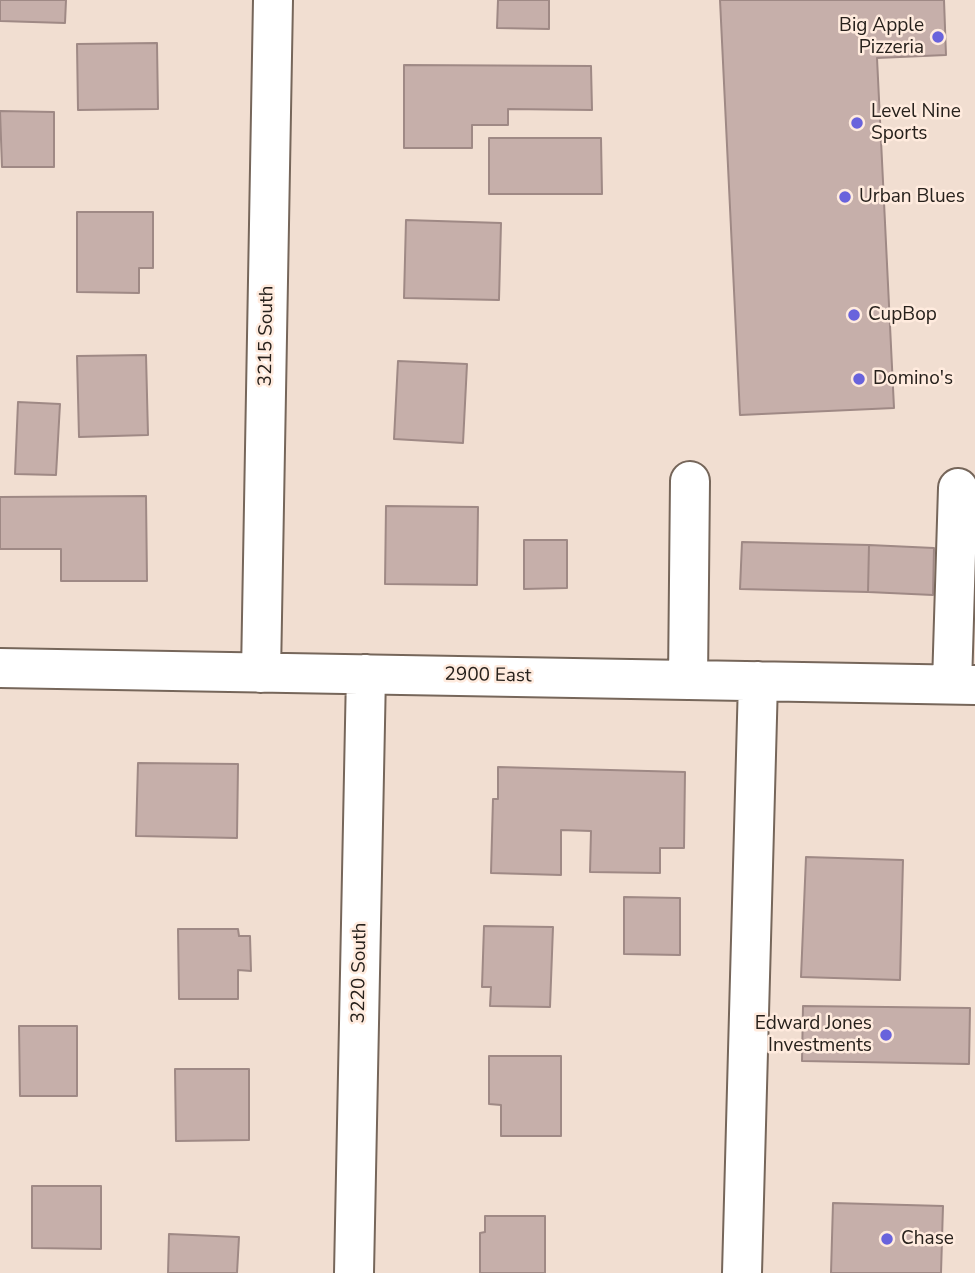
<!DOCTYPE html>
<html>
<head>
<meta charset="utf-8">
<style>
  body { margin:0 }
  canvas { display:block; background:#f1ded1 }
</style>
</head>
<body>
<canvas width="975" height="1273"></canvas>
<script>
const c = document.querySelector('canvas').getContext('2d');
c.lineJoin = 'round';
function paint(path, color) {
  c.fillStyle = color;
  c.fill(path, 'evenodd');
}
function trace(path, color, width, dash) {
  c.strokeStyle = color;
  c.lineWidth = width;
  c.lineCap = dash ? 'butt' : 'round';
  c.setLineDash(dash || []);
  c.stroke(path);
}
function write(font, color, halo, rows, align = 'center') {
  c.font = font + ' "Nunito Sans",sans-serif';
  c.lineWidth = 5;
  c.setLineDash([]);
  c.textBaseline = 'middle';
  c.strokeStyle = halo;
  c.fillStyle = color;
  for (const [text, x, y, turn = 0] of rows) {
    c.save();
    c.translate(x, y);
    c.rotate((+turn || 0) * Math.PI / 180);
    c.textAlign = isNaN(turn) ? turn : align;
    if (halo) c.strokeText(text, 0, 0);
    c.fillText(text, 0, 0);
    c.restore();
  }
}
const building = new Path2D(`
  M 0,0 L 66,0 L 65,23 L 0,21 Z
  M 498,0 L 549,0 L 549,29 L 497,28 Z
  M 720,0 L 944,0 L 946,55 L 877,58 L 894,408 L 740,415 Z
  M 157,43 L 158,109 L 78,110 L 77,44 Z
  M 404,65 L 591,66 L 592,110 L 508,109 L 508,125 L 472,125 L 472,148 L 404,148 Z
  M 0,111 L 54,112 L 54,167 L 2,167 Z
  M 489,138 L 601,138 L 602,194 L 489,194 Z
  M 77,212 L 153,212 L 153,268 L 139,268 L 139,293 L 77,292 Z
  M 406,220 L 501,223 L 499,300 L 404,298 Z
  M 146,355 L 148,435 L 79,437 L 77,356 Z
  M 398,361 L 467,364 L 463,443 L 394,439 Z
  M 18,402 L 60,404 L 56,475 L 15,474 Z
  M 146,496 L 147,581 L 61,581 L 61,549 L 0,549 L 0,497 Z
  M 386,506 L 478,507 L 477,585 L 385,584 Z
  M 524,540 L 567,540 L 567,588 L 524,589 Z
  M 742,542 L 869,545 L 868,592 L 740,589 Z
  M 869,545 L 934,548 L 933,595 L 868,592 Z
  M 138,763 L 238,764 L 237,838 L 136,836 Z
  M 498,767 L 685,772 L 684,848 L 660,848 L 660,873 L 590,872 L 591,831 L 561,830 L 561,875 L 491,873 L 493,799 L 498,799 Z
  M 806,857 L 903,860 L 900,980 L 801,977 Z
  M 624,897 L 680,898 L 680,955 L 624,954 Z
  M 484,926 L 553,927 L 550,1007 L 490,1006 L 491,987 L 482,987 Z
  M 178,929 L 238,929 L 239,936 L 250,936 L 251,971 L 238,970 L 238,999 L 179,999 Z
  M 803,1006 L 970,1008 L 969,1064 L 802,1061 Z
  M 19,1026 L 77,1026 L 77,1096 L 20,1096 Z
  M 489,1056 L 561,1056 L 561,1136 L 501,1136 L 501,1105 L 489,1104 Z
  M 175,1069 L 249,1069 L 249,1140 L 176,1141 Z
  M 32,1186 L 101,1186 L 101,1249 L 32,1248 Z
  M 833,1203 L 943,1206 L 941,1273 L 831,1273 Z
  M 485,1216 L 545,1216 L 545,1273 L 480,1273 L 480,1233 L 485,1232 Z
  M 169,1234 L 239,1237 L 237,1273 L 168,1273 Z`);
const minor = new Path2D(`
  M 0,668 L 975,685
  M 261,673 L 273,0
  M 688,680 L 690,481
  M 952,684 L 958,488
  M 354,1273 L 366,674
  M 742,1273 L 758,681`);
const markers = [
  [938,37,7,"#6963dc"],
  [857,123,7,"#6963dc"],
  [845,197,7,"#6963dc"],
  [854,315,7,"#6963dc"],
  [859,379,7,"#6963dc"],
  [886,1035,7,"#6963dc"],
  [887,1239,7,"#6963dc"]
];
const poiNames = [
  ["Big Apple",924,26,"right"],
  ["Pizzeria",924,48,"right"],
  ["Level Nine",871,112],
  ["Sports",871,134],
  ["Urban Blues",859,197],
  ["CupBop",868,315],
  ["Domino's",873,379],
  ["Edward Jones",872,1024,"right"],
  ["Investments",872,1046,"right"],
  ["Chase",901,1239]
];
const streetNames = [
  ["3215 South",267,336,-89],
  ["2900 East",488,676,1],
  ["3220 South",360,973,-89]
];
paint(building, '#c6afaa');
trace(building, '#9f8985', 2);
trace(minor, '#76665a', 42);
trace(minor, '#fff', 38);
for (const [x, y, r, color] of markers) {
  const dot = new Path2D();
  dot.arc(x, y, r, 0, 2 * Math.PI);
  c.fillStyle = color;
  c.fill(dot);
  trace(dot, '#ffebde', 2.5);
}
write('19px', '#27211c', '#ffebde', poiNames, 'left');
write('19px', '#27211c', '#ffebde', streetNames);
</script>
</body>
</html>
